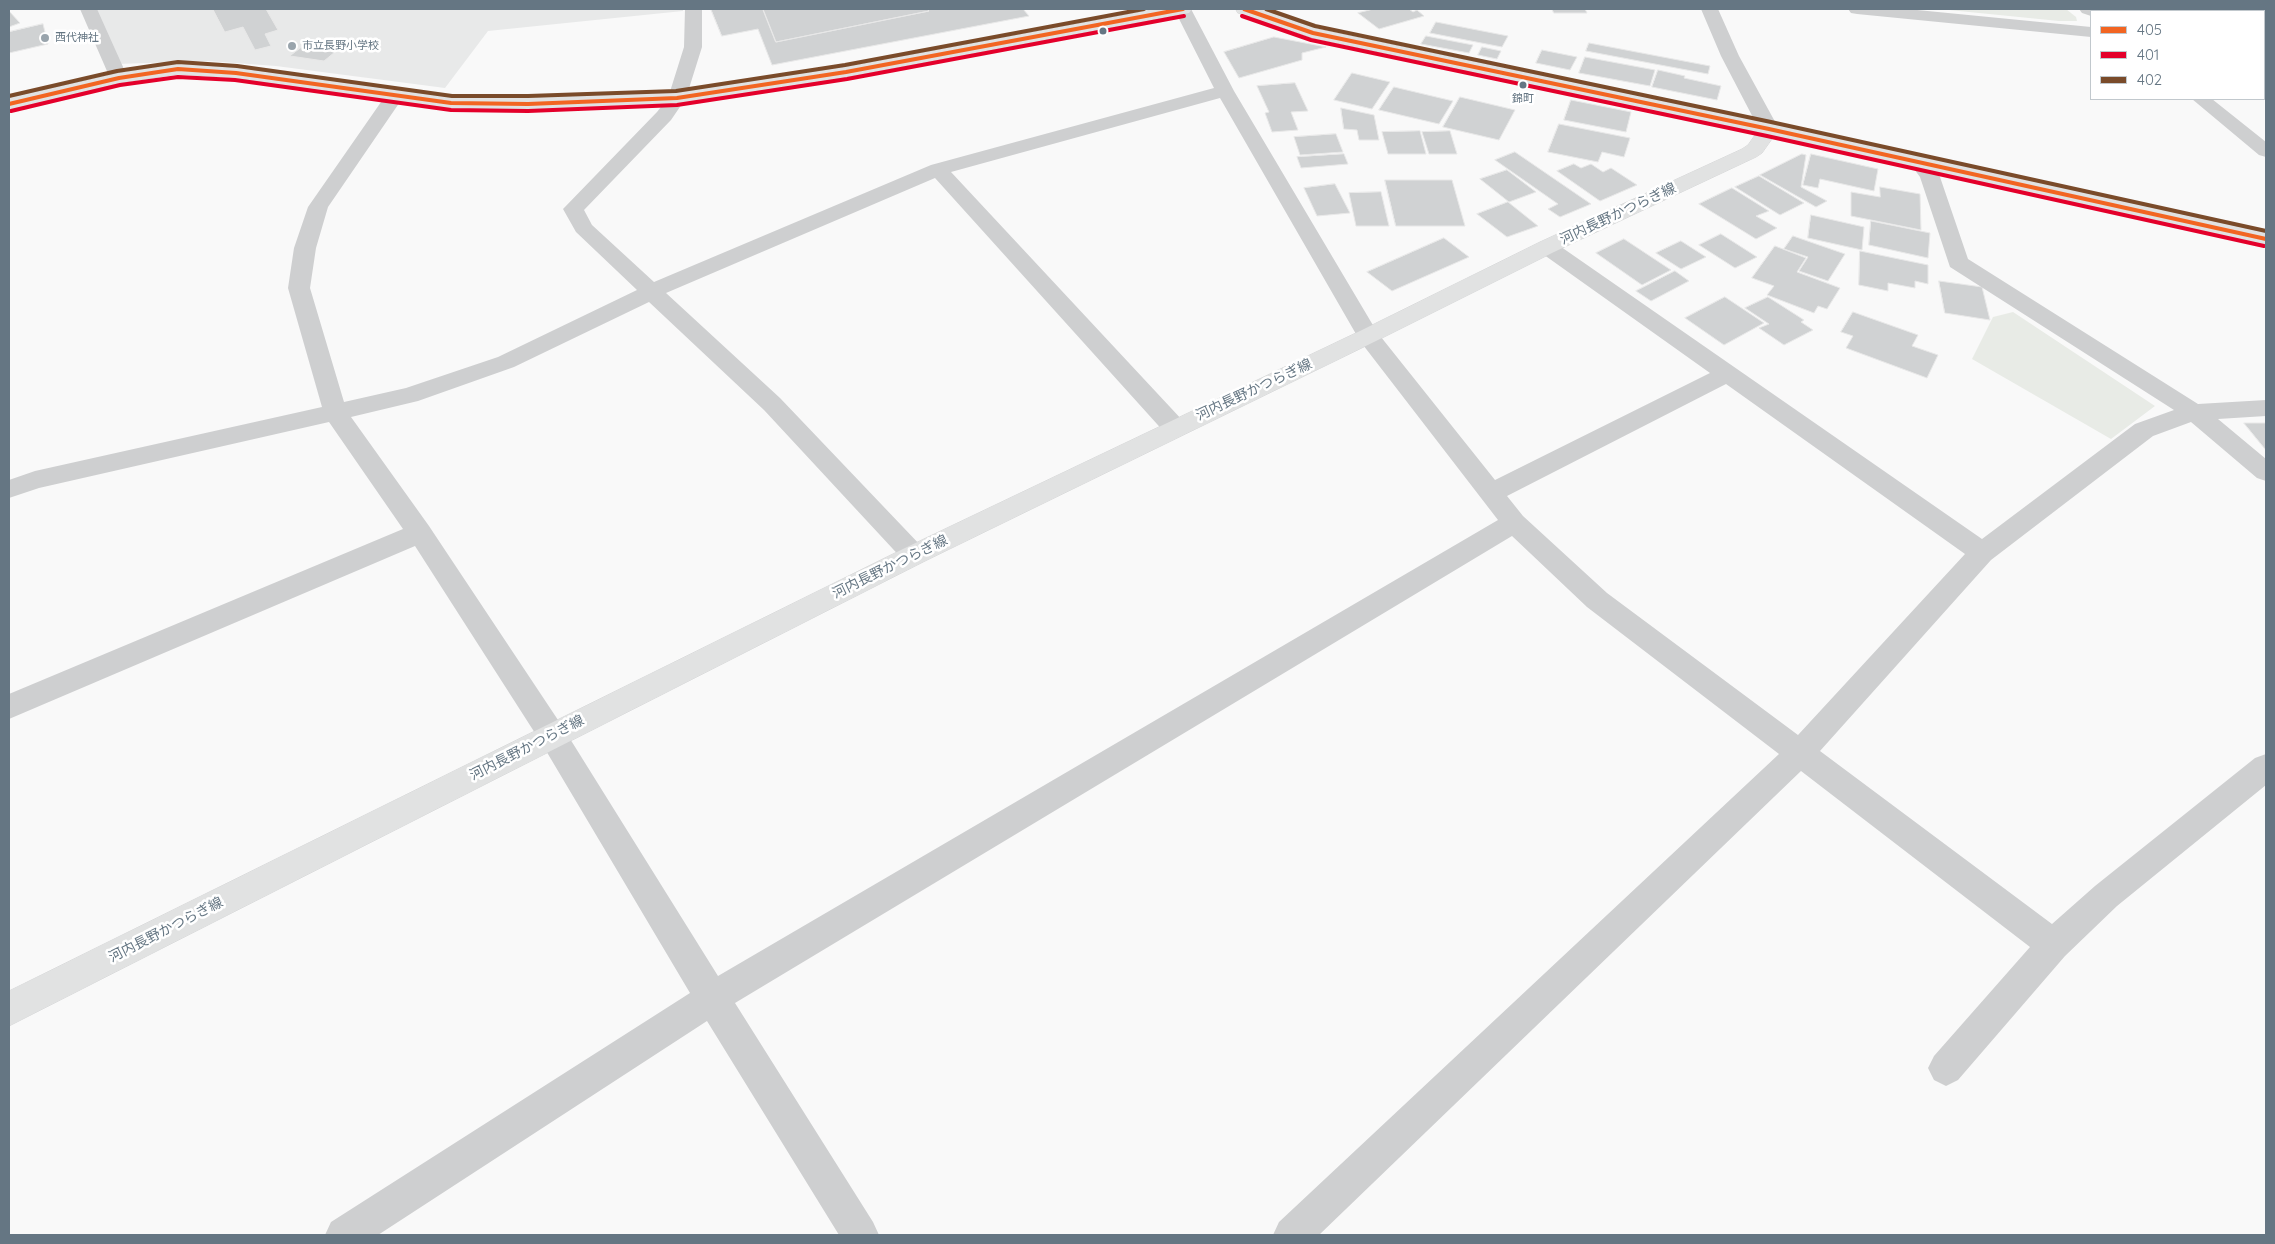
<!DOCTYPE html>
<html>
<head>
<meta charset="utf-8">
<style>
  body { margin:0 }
  #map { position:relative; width:2275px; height:1244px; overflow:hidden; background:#f9f9f9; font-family:Quicksand,sans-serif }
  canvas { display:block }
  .frame { position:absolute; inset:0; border:10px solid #657683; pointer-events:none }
  .legend { position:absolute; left:2090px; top:10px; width:175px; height:90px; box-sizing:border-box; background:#fff; border:1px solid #c1c8cd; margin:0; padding:6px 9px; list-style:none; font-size:15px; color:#657683 }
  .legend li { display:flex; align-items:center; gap:10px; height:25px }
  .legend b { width:25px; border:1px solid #c1c8cd }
</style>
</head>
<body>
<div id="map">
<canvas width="2275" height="1244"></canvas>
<div class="frame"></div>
<ul class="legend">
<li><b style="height:6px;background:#f26522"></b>405</li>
<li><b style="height:6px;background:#e4002b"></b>401</li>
<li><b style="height:6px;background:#7a4b2a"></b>402</li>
</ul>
</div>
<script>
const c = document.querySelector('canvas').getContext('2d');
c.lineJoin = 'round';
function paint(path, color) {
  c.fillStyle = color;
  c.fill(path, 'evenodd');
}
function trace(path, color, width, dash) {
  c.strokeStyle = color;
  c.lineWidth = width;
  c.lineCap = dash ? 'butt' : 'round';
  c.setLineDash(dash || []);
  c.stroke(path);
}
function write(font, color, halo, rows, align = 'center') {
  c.font = font + ' Quicksand,"Noto Sans JP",sans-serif';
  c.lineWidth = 5;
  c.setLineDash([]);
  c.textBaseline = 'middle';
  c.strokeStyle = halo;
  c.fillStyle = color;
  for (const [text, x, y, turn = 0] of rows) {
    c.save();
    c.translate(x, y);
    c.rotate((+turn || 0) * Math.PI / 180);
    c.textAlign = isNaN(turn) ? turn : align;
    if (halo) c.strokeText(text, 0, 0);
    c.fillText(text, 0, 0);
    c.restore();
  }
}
const built = new Path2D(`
  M 90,9 L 683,9 L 683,11 L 488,31 L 445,88 L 276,66 L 208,61 L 117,64 Z`);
const green = new Path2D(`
  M 1939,9 L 2066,9 L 2076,17 L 2077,21 L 2059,21 Z
  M 2013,312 L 2155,406 L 2111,439 L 1972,359 L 1993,317 Z`);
const building = new Path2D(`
  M 213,9 L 266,9 L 278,30 L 265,34 L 271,46 L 255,50 L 243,27 L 225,32 Z
  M 711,9 L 763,9 L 776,42 L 929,11 L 927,9 L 1023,9 L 1029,16 L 772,65 L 758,29 L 722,36 Z
  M 763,9 L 927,9 L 929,11 L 776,42 Z
  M 1374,9 L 1409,9 L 1413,12 L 1417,10 L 1424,16 L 1379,29 L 1358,13 Z
  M 1552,9 L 1585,9 L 1587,13 L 1554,13 Z
  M 2112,9 L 2180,9 L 2122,11 L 2115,11 Z
  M 2199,9 L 2202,11 L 2134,11 L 2193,9 Z
  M 9,11 L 20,23 L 9,27 Z
  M 2218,11 L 2266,11 L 2266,30 L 2264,30 L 2264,11 Z
  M 1436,22 L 1508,36 L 1502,47 L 1430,33 Z
  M 43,24 L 48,44 L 9,53 L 9,32 Z
  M 1426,36 L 1473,45 L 1469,53 L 1421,44 Z
  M 1274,37 L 1326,47 L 1302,53 L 1302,60 L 1239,78 L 1224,52 Z
  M 1589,43 L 1710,66 L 1708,74 L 1586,51 Z
  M 302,47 L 335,52 L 324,61 L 290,56 Z
  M 1482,47 L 1501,51 L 1497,59 L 1478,55 Z
  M 1542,50 L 1577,57 L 1570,70 L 1536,63 Z
  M 1585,57 L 1655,70 L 1650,86 L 1579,73 Z
  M 1658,70 L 1685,76 L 1684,78 L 1721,86 L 1717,100 L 1652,87 Z
  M 1352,73 L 1390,82 L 1372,109 L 1334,100 Z
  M 1295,83 L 1308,111 L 1291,112 L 1298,130 L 1272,132 L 1265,113 L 1269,112 L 1257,86 Z
  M 1394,87 L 1453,101 L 1439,124 L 1379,110 Z
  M 1460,97 L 1515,110 L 1499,140 L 1443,127 Z
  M 1571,100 L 1631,112 L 1626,132 L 1564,120 Z
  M 1341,108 L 1374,115 L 1379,140 L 1359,140 L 1357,130 L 1344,129 Z
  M 1559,124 L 1630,138 L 1624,157 L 1602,152 L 1598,162 L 1548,152 Z
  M 1420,131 L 1426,154 L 1388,154 L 1382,132 Z
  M 1450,131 L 1457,154 L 1429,154 L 1422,132 Z
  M 1336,134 L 1343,152 L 1300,155 L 1294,137 Z
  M 1515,152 L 1591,204 L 1560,217 L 1548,209 L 1558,204 L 1495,160 Z
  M 1344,154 L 1348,164 L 1301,168 L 1297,157 Z
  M 1802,154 L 1806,155 L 1801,187 L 1827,201 L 1816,207 L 1760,175 Z
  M 1811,154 L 1878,169 L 1874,191 L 1820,179 L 1818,188 L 1803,185 Z
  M 1574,164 L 1581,168 L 1591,164 L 1603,172 L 1611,168 L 1637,185 L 1600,201 L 1557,171 Z
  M 1507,170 L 1536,192 L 1509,202 L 1480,179 Z
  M 1759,176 L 1804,203 L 1780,215 L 1735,187 Z
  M 1385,180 L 1452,180 L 1465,226 L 1396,226 Z
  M 1335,184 L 1350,213 L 1317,216 L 1304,188 Z
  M 1880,187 L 1920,194 L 1921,230 L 1851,216 L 1851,192 L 1880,197 Z
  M 1732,188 L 1769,211 L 1756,216 L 1777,228 L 1756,239 L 1699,204 Z
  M 1381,192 L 1389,226 L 1356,226 L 1349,193 Z
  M 1508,202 L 1538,226 L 1507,237 L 1477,214 Z
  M 1811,215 L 1864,227 L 1862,250 L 1808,238 Z
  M 1871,221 L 1930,233 L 1928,258 L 1869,245 Z
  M 1721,234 L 1757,257 L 1735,268 L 1699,245 Z
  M 1793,236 L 1845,254 L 1828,281 L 1799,271 L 1808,257 L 1784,249 Z
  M 1444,238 L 1469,257 L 1392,291 L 1367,272 Z
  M 1624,239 L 1671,270 L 1642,285 L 1596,253 Z
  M 1681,241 L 1706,257 L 1681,269 L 1656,253 Z
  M 1775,246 L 1806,258 L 1797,272 L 1840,288 L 1827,309 L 1818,306 L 1814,313 L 1767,295 L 1774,286 L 1752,278 Z
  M 1860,251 L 1928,265 L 1928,284 L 1915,281 L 1915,288 L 1888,283 L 1888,291 L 1859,285 Z
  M 1675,271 L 1689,281 L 1651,301 L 1636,291 Z
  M 1939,281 L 1982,287 L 1990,320 L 1945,313 Z
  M 1725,297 L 1764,323 L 1724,345 L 1685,318 Z
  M 1768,297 L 1804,320 L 1801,322 L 1813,330 L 1784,345 L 1759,328 L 1769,324 L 1745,308 Z
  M 1853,312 L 1918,335 L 1912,346 L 1938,355 L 1927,378 L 1846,348 L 1853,336 L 1841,332 Z
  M 2244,423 L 2266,423 L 2266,450 Z`);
const street = new Path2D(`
  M 80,9 L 97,9 L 128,78 L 125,82 L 119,83 L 113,82 L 110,78 Z
  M 685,9 L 702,9 L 702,47 L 686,98 L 671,120 L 584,210 L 592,225 L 654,282 L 931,165 L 1214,88 L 1174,9 L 1191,9 L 1234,91 L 1377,332 L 1495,480 L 1710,373 L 1540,252 L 1536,247 L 1540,242 L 1547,241 L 1554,242 L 1982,539 L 2135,424 L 2174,410 L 1950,267 L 1920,177 L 1909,162 L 1912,158 L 1919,156 L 1926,158 L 1940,177 L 1968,259 L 2198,404 L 2266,400 L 2266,416 L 2218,419 L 2266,459 L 2266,481 L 2257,478 L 2191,422 L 2153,436 L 1991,560 L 1820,751 L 2052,924 L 2095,886 L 2255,758 L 2266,754 L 2266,785 L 2117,906 L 2065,956 L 1958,1080 L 1946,1086 L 1934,1080 L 1928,1068 L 1934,1056 L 2030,947 L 1801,771 L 1319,1235 L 1273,1235 L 1279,1222 L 1779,754 L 1587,607 L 1512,536 L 735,1003 L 873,1222 L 879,1235 L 839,1235 L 707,1021 L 378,1235 L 325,1235 L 331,1222 L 690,993 L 542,744 L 415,546 L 9,719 L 9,694 L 403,529 L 329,422 L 39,488 L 9,498 L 9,480 L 35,471 L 322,407 L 288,288 L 294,248 L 308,207 L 388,92 L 395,90 L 402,92 L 404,96 L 328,207 L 316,248 L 310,288 L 344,402 L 406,388 L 498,357 L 637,290 L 576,232 L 563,209 L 657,112 L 668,98 L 684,47 ZM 1220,98 L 1360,341 L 1498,520 L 718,976 L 562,726 L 429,526 L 351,417 L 418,401 L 514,367 L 649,302 L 764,410 L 905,562 L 914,565 L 923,562 L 927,555 L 923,548 L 780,398 L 666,293 L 935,178 L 1166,434 L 1175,436 L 1184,434 L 1187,428 L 1184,422 L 951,172 ZM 1726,384 L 1965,554 L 1798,735 L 1607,593 L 1523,516 L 1507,496 Z
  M 1701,9 L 1718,9 L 1739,56 L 1779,129 L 1776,133 L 1769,135 L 1762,133 L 1759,129 L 1721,56 Z
  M 1848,9 L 1907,9 L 2091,27 L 2091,37 L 1857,14 L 1851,13 Z
  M 2079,9 L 2099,9 L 2101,11 L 2091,11 L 2091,16 L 2082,13 Z
  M 2264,45 L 2266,45 L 2266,55 L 2264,55 Z
  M 2192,99 L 2212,99 L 2266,142 L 2266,157 L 2259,155 Z`);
const secondary = new Path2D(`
  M 1769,123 L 1776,125 L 1779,129 L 1762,153 L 1756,157 L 1554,252 L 1376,341 L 923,562 L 9,1026 L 9,991 L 905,548 L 1360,331 L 1540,242 L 1742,149 L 1748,145 L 1762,125 Z`);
const highway = new Path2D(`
  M 1157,9 L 1192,9 L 1189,13 L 1183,14 L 846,77 L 677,104 L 528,110 L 451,109 L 236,78 L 178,74 L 119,83 L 9,110 L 9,98 L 119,73 L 178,64 L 236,68 L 451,97 L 528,98 L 677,92 L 846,67 Z
  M 1236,9 L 1260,9 L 1317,29 L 1769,123 L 2266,233 L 2266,245 L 1769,135 L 1313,38 L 1238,13 Z`);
const bus1 = new Path2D(`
  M 1244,9 L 1313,33 L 1769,129 L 2266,239
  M 9,104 L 119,78 L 178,69 L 236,73 L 451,103 L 528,104 L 677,98 L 846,72 L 1183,9`);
const bus2 = new Path2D(`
  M 1242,16 L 1311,40 L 1767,136 L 2264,246
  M 11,111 L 120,85 L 178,77 L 235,80 L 451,110 L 528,111 L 677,105 L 847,79 L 1184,16`);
const bus3 = new Path2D(`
  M 1266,9 L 1315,26 L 1771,122 L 2266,231
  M 9,96 L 117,71 L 178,62 L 237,66 L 452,96 L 528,96 L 676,91 L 845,65 L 1144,9`);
const markers = [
  [1103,31,4.5,"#657683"],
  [45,38,5,"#99a4ac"],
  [292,46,5,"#99a4ac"],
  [1523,85,4.5,"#657683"]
];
const farPoinames = [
  ["西代神社",55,38],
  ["市立長野小学校",302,46]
];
const farBusnames = [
  ["錦町",1523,99]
];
const streetNames = [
  ["河内長野かつらぎ線",1618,214,-25],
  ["河内長野かつらぎ線",1254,390,-25],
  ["河内長野かつらぎ線",890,567,-26],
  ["河内長野かつらぎ線",527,748,-27],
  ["河内長野かつらぎ線",166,930,-27]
];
paint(built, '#e8e9e9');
paint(green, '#e8ebe6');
paint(building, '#d0d2d3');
trace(building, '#e8e8e8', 1);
trace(secondary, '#d5d6d7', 1);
trace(highway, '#d5d6d6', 1);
paint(street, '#cecfd0');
paint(secondary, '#e1e2e2');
paint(highway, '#e1e2e2');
trace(bus1, '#f26522', 4);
trace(bus2, '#e4002b', 4);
trace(bus3, '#7a4b2a', 4);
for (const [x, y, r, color] of markers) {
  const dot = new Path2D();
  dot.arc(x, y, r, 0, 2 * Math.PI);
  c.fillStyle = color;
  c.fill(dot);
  trace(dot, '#fff', 2);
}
write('11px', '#657683', '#fff', farPoinames, 'left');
write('11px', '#657683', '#fff', farBusnames);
write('14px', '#657683', '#fff', streetNames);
</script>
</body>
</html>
